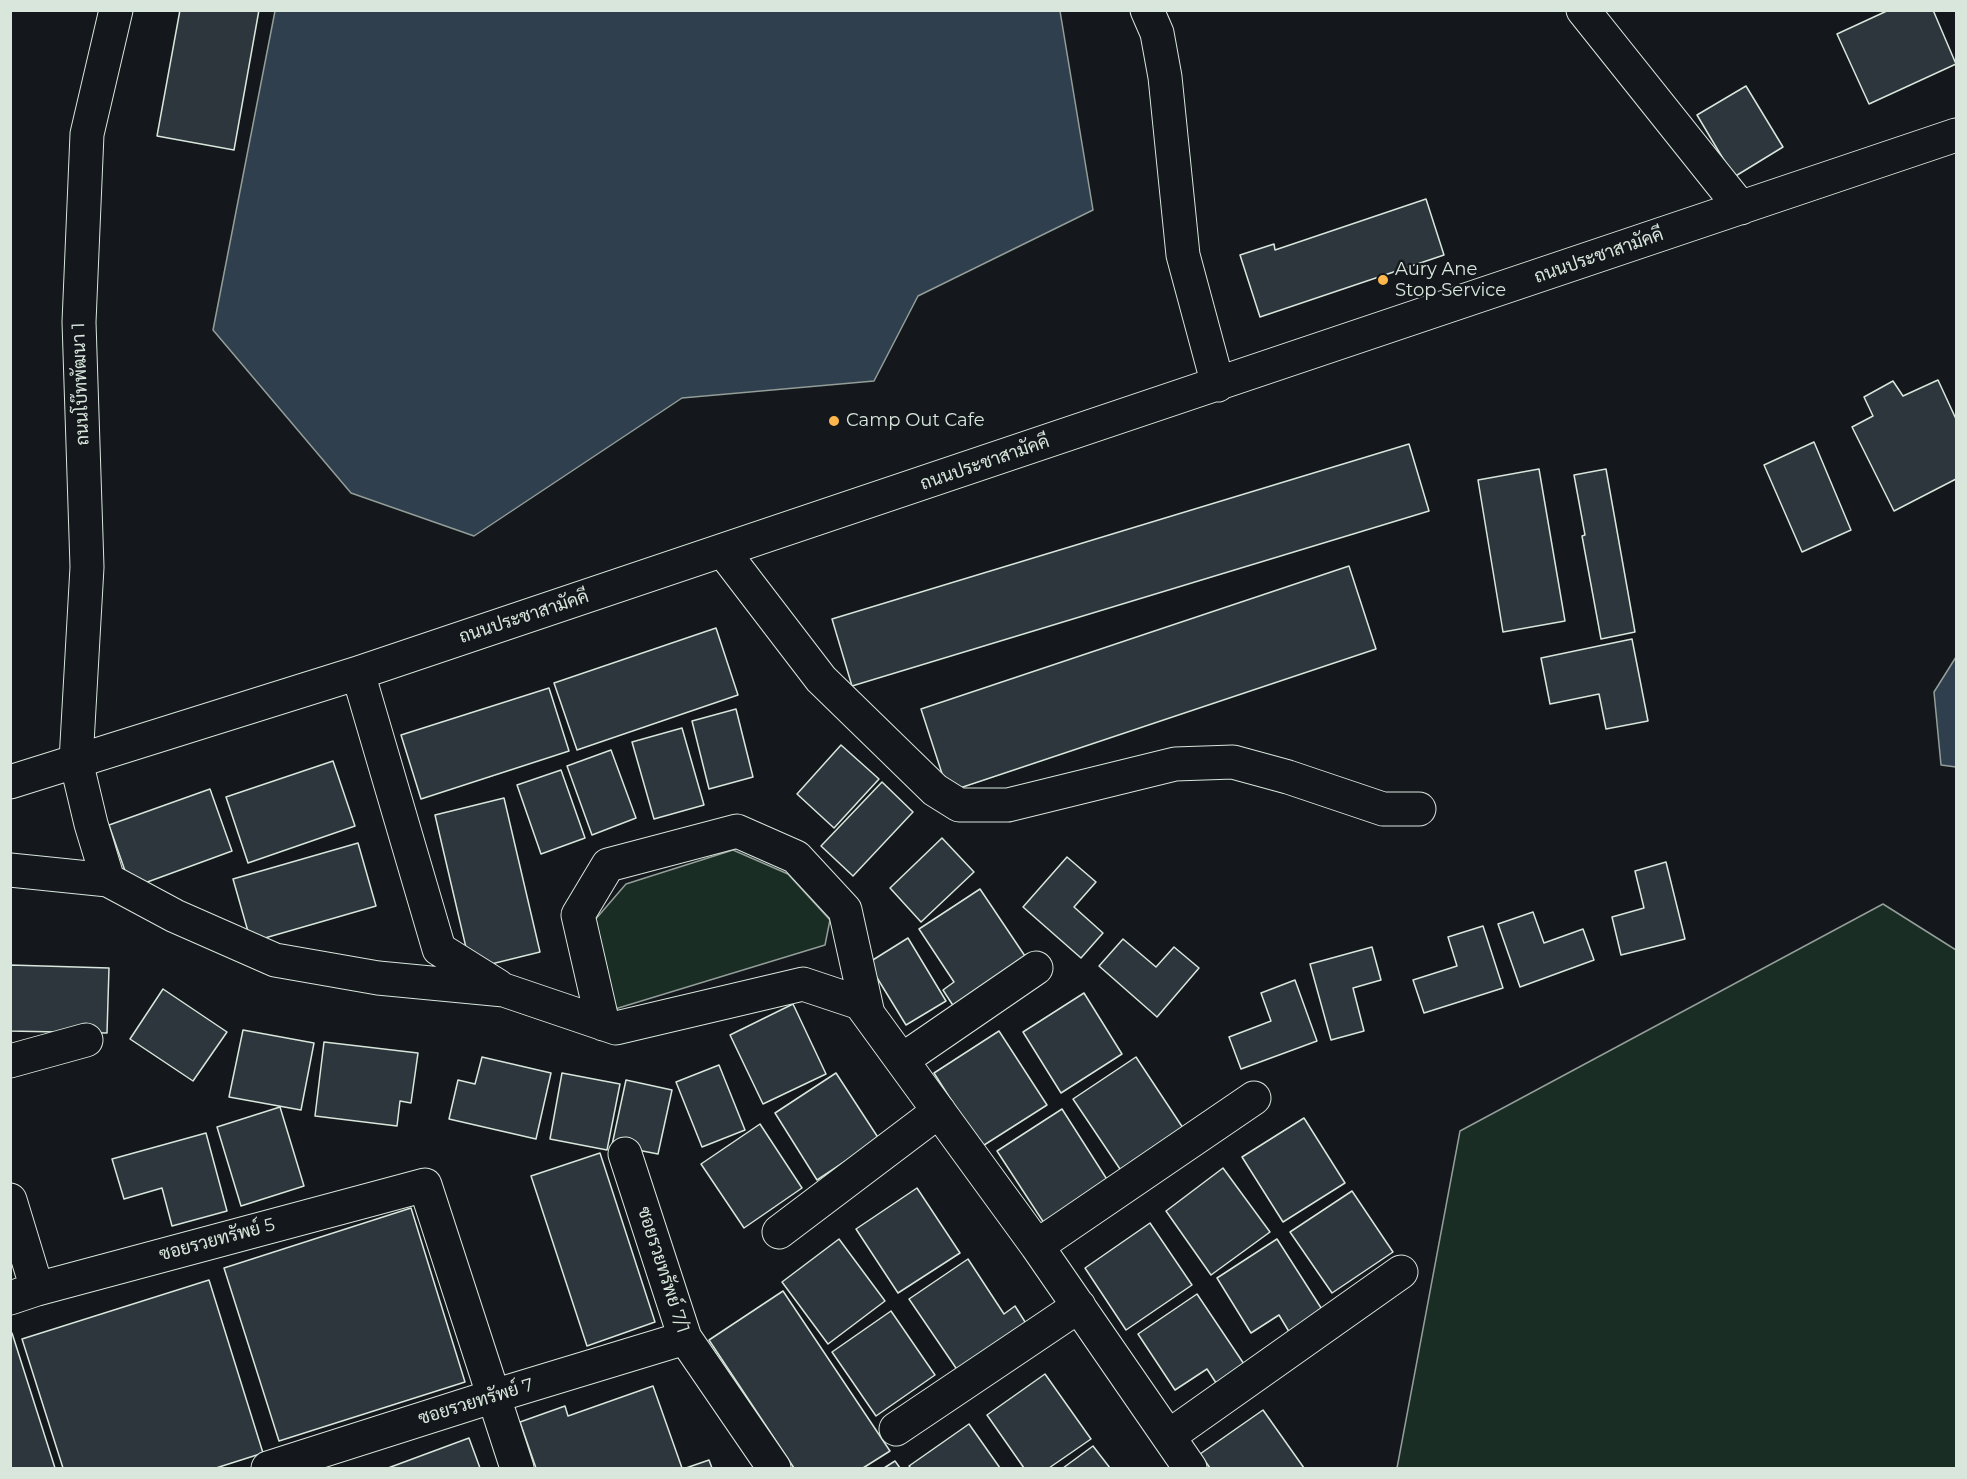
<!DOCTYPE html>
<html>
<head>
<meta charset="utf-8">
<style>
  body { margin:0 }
  #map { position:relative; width:1967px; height:1479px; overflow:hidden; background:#14181c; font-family:Montserrat,sans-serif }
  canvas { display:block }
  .frame { position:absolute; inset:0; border:12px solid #d8e6dc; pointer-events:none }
</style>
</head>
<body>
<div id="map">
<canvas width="1967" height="1479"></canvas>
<div class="frame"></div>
</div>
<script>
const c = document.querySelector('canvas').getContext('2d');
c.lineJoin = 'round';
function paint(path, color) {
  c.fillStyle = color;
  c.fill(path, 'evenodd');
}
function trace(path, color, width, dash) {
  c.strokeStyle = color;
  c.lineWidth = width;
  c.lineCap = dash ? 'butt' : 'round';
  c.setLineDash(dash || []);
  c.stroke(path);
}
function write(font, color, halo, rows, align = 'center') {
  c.font = font + ' Montserrat,Sarabun,sans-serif';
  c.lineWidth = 4.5;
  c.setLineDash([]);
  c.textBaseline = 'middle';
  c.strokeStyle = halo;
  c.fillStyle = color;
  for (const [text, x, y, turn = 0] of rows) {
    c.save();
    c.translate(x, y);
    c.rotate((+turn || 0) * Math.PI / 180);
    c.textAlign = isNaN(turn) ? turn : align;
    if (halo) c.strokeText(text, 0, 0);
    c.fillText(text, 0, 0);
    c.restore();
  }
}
const green = new Path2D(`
  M 733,850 L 788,874 L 830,920 L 825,945 L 615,1009 L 594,921 L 626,884 Z
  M 1883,904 L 1956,950 L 1956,1468 L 1397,1468 L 1460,1131 Z`);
const water = new Path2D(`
  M 275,11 L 1060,11 L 1093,210 L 918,296 L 874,381 L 682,398 L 474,536 L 351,493 L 213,330 Z
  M 1956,657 L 1956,767 L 1941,765 L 1934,692 Z`);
const building = new Path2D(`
  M 180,10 L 259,10 L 234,150 L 157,136 Z
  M 1889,10 L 1933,10 L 1956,64 L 1869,104 L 1837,34 Z
  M 1746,86 L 1783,147 L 1734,177 L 1697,115 Z
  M 1426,199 L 1444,255 L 1260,317 L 1240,255 L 1274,244 L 1275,250 Z
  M 1938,380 L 1956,419 L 1956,479 L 1894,511 L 1852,427 L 1873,416 L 1864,397 L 1893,381 L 1903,396 Z
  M 1814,442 L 1851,530 L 1802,552 L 1764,465 Z
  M 1409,444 L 1429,511 L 852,686 L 832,619 Z
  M 1539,469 L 1565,621 L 1503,632 L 1478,480 Z
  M 1606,469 L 1635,632 L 1601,639 L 1582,536 L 1585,535 L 1574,475 Z
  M 1349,566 L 1376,649 L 948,792 L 921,709 Z
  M 716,628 L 738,695 L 577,750 L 554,683 Z
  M 1632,639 L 1648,721 L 1606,729 L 1599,694 L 1550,704 L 1541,658 Z
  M 549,688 L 569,751 L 421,799 L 401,735 Z
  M 736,709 L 753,777 L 709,789 L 692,721 Z
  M 682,728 L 704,805 L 654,819 L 632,742 Z
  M 841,745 L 879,779 L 834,828 L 797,794 Z
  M 611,750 L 636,818 L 592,835 L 567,766 Z
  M 333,761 L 355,826 L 248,863 L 226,797 Z
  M 561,770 L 585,838 L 541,854 L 517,785 Z
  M 882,782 L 913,812 L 853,876 L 821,846 Z
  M 210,789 L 232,851 L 131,888 L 109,825 Z
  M 504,798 L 540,952 L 471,969 L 435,815 Z
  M 942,838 L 974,872 L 921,922 L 890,888 Z
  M 358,843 L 376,906 L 251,942 L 233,879 Z
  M 1067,857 L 1096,882 L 1074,907 L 1103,933 L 1081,958 L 1023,907 Z
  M 1666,862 L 1685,939 L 1621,955 L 1612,917 L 1644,908 L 1635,871 Z
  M 980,889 L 1027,959 L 954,1007 L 943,990 L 954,982 L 919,929 Z
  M 1533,912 L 1544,943 L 1583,929 L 1594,960 L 1520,987 L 1498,924 Z
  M 1483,926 L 1503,988 L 1424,1013 L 1413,980 L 1457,966 L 1448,937 Z
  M 908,938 L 946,1001 L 906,1025 L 868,963 Z
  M 1123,939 L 1156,967 L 1174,947 L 1199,968 L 1157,1017 L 1099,966 Z
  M 1372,947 L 1381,980 L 1353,988 L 1364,1031 L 1331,1040 L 1310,964 Z
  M 10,965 L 109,968 L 107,1033 L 10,1031 Z
  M 1295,980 L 1317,1041 L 1241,1069 L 1229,1037 L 1271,1021 L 1261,993 Z
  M 163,989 L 227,1032 L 193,1081 L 130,1039 Z
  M 1084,993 L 1122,1054 L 1061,1093 L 1023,1032 Z
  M 793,1004 L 826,1074 L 763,1104 L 730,1035 Z
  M 243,1030 L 314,1043 L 301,1110 L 229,1097 Z
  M 999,1031 L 1047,1105 L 981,1147 L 934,1073 Z
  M 324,1042 L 418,1053 L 411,1103 L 400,1101 L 397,1126 L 315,1116 Z
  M 482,1057 L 551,1073 L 536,1139 L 449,1119 L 458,1080 L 475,1084 Z
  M 1136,1057 L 1185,1131 L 1122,1172 L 1073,1099 Z
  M 719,1065 L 745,1130 L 702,1147 L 676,1082 Z
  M 562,1073 L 620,1084 L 607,1150 L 550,1139 Z
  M 836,1073 L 879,1139 L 817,1180 L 775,1113 Z
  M 626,1080 L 672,1090 L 658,1154 L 612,1145 Z
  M 280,1107 L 304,1186 L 241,1206 L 217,1127 Z
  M 1062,1109 L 1108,1181 L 1044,1223 L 997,1151 Z
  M 1304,1118 L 1345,1183 L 1283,1222 L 1242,1157 Z
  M 760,1124 L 802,1188 L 744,1228 L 701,1164 Z
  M 206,1133 L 227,1211 L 172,1226 L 162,1188 L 124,1199 L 112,1159 Z
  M 600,1153 L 655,1322 L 587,1346 L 531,1176 Z
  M 1223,1168 L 1270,1232 L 1211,1275 L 1166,1211 Z
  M 917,1188 L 960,1253 L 898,1293 L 856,1229 Z
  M 1352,1191 L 1393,1252 L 1332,1293 L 1290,1232 Z
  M 411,1208 L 465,1382 L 279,1441 L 224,1268 Z
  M 1150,1223 L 1192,1285 L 1126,1330 L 1085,1268 Z
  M 839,1239 L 885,1301 L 828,1344 L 782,1282 Z
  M 1277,1239 L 1325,1314 L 1291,1335 L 1279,1315 L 1251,1333 L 1217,1278 Z
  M 968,1259 L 1004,1314 L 1015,1306 L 1027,1325 L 958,1371 L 909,1299 Z
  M 209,1280 L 263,1453 L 216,1468 L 63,1468 L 22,1339 Z
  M 783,1291 L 890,1451 L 863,1468 L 794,1468 L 709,1340 Z
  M 1197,1294 L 1246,1367 L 1218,1386 L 1207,1369 L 1175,1390 L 1138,1334 Z
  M 891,1311 L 935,1375 L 876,1416 L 832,1352 Z
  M 10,1333 L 12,1333 L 55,1468 L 10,1468 Z
  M 1045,1374 L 1091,1439 L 1049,1468 L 1024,1468 L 987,1415 Z
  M 653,1386 L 682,1468 L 536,1468 L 520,1422 L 565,1406 L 568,1416 Z
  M 1263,1410 L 1304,1468 L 1210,1468 L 1200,1454 Z
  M 969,1424 L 1000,1468 L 911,1468 L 909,1466 Z
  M 469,1438 L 480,1468 L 388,1468 Z
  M 1093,1446 L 1110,1468 L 1063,1468 Z
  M 709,1460 L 712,1468 L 686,1468 Z
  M 895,1461 L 900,1468 L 884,1468 Z`);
const minor = new Path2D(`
  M 116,10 L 87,134 L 79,322 L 87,567 L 76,761 L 91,824 L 108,880 L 175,916 L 275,960 L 378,978 L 504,990 L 616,1028 L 803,984 L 860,1003 L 1037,1246 L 1190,1468
  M 1147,10 L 1157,33 L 1165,77 L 1183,255 L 1218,385
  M 1583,10 L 1741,208
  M 723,551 L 821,679 L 935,790 L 959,805 L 1008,805 L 1175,764 L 1233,762 L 1288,777 L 1383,809 L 1419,809
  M 358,673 L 439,949 L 498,986
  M 10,782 L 358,673 L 1956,135
  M 10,870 L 108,880
  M 603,1024 L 578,915 L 608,865 L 737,831 L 796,857 L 845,910 L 868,1014
  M 902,1060 L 1036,968
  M 10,1061 L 86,1040
  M 625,1154 L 685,1338 L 774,1468
  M 10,1200 L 37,1289
  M 779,1232 L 939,1111
  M 1037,1246 L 1254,1098
  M 10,1298 L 37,1289 L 425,1185 L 517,1468
  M 896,1429 L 1079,1306
  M 1169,1436 L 1401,1272
  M 268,1468 L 494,1396 L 685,1338`);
const markers = [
  [1383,280,6,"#ffb74d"],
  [834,421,6,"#ffb74d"]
];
const streetNames = [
  ["ถนนประชาสามัคคี",1599,256,-19],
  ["ถนนโบ๊ทพัฒนา 1",81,384,-92],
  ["ถนนประชาสามัคคี",985,463,-19],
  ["ถนนประชาสามัคคี",524,617,-18],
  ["ซอยรวยทรัพย์ 5",217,1240,-15],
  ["ซอยรวยทรัพย์ 7/1",663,1270,72],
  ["ซอยรวยทรัพย์ 7",476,1402,-17]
];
const poiNames = [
  ["Aury Ane",1395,270],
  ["Stop Service",1395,291],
  ["Camp Out Cafe",846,421]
];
paint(green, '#1a2d24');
trace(green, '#939e99', 1.5);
paint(water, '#2f3f4d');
trace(water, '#939e99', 1.5);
paint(building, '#2c363c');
trace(building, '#d8e6dc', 1.5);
trace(minor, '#d8e6dc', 35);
trace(minor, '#14181c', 33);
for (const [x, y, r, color] of markers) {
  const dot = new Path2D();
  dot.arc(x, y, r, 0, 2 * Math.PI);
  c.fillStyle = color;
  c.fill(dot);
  trace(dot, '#14181c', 2);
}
write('18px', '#d8e6dc', '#14181c', streetNames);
write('18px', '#d8e6dc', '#14181c', poiNames, 'left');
</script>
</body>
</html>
